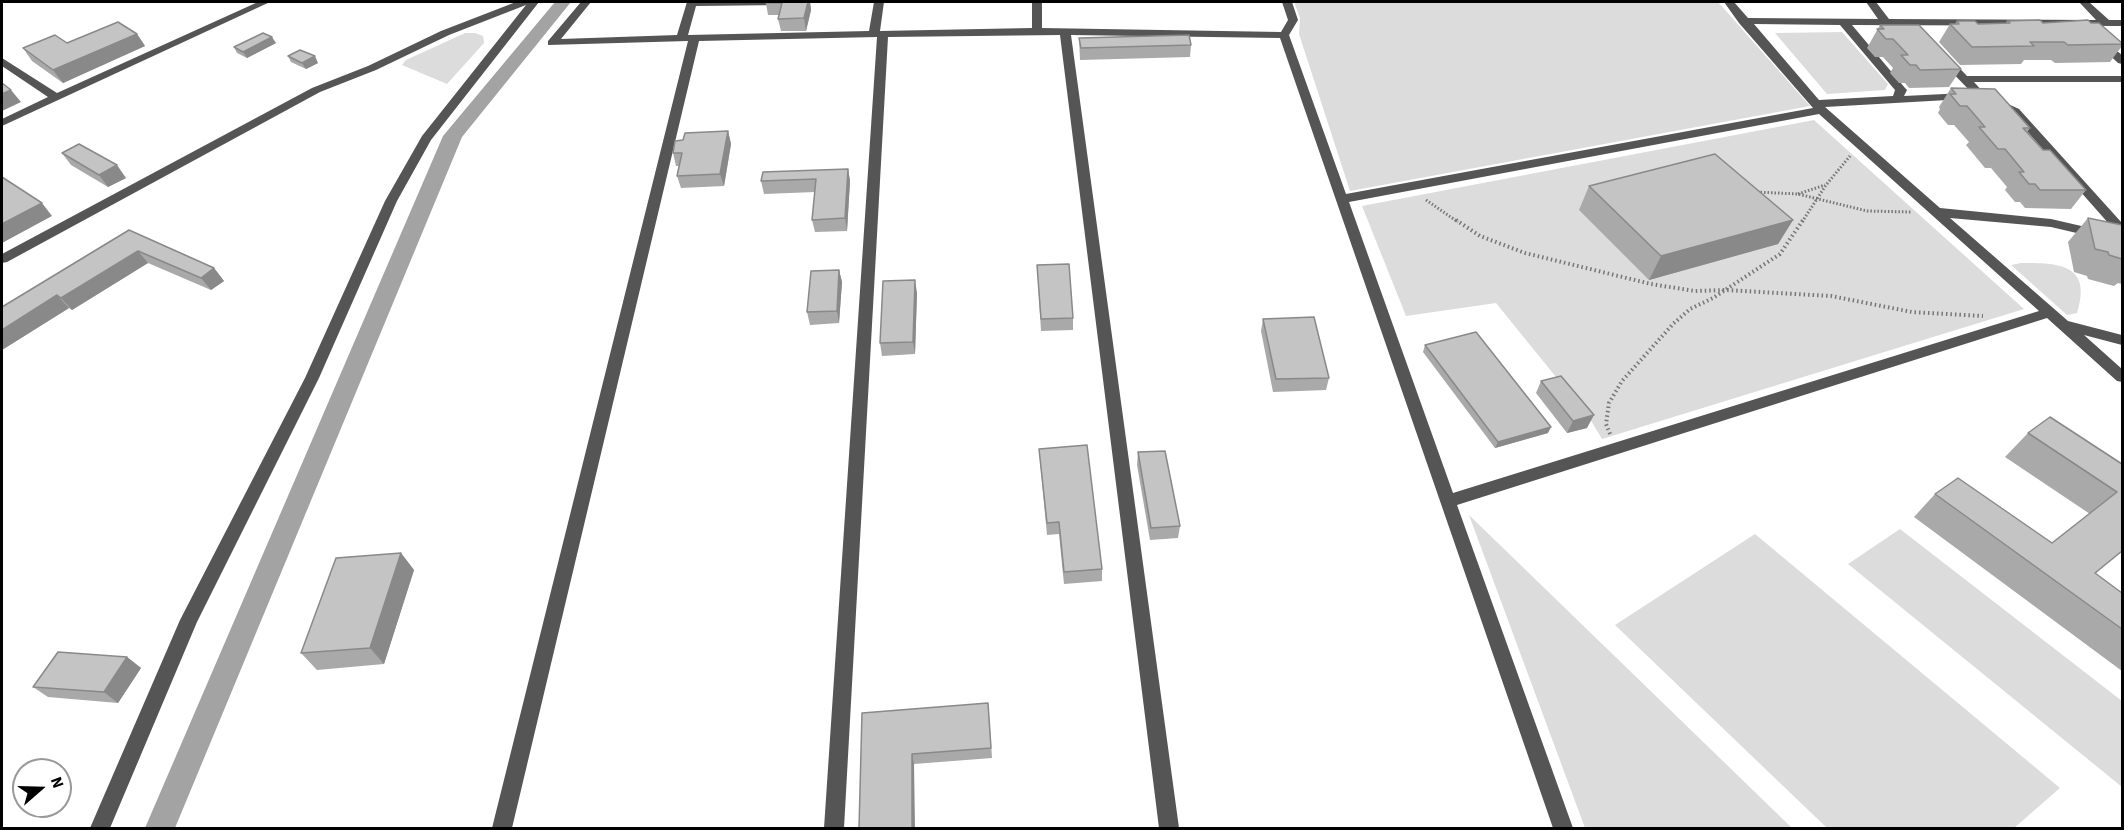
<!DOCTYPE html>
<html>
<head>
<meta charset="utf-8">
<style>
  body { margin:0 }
  #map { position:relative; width:2124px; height:830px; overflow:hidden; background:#fff; font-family:"Source Sans 3",sans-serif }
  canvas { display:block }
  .frame { position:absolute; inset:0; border:3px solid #000; pointer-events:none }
  .north { position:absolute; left:12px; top:758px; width:60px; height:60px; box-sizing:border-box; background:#fff; border:2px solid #999; border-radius:50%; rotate:70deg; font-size:16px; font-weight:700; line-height:24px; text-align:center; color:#000 }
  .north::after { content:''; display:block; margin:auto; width:21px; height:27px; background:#000; clip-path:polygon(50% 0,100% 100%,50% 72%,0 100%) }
</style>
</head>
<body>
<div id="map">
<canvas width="2124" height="830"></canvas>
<div class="frame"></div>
<div class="north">N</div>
</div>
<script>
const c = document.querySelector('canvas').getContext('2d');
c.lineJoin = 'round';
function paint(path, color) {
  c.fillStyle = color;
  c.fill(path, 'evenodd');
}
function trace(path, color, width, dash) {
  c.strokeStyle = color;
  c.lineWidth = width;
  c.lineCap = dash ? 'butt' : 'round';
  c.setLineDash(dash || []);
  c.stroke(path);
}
const green = new Path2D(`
  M 1294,2 L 1718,2 L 1810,106 L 1350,191 L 1299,34 L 1300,18 Z
  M 1842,32 L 1888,84 L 1885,90 L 1827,94 L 1775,33 Z
  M 465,33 L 475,33 L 483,36 L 484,43 L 447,84 L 402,65 L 406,60 Z
  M 1814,120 L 2024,309 L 1602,439 L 1590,419 L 1496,303 L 1406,316 L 1362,206 Z
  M 2021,263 C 2057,263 2093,263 2077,313 L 2067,315 L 2011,265 Z
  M 1469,515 L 1792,828 L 1585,828 Z
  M 1900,529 L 2122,701 L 2122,787 L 1848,564 Z
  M 1755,534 L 2060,788 L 2014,828 L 1827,828 L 1615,625 Z`);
const canal = new Path2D(`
  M 555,2 L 571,2 L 462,137 L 175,828 L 145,828 L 443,136 Z`);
const pathFar1 = new Path2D(`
  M 1719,186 L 1756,192 L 1798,194 L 1867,211 L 1911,212
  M 1798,194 L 1825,185
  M 1426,200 L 1458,222
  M 1802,222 L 1826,185 L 1850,156`);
const path = new Path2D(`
  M 1456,220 L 1480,236 L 1525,253 L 1651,284 L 1695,291 L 1726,290 L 1831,296 L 1912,312 L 1983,316
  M 1610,434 L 1606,424 L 1609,403 L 1622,381 L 1673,324 L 1690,309 L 1713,298 L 1780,254 L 1803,220`);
const minor = new Path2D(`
  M 258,2 L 270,2 L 2,126 L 2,119 L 48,97 L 2,66 L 2,58 L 57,93 Z
  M 516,2 L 539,2 L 431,140 L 397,201 L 319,378 L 197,622 L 110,828 L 90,828 L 180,620 L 305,378 L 385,201 L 422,136 L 526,5 L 449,35 L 376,70 L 320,92 L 7,262 L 2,263 L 2,254 L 312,88 L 368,66 L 441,31 Z
  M 581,2 L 591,2 L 561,39 L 677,35 L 687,2 L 790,2 L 785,5 L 696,6 L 688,35 L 869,31 L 874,2 L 884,2 L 880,31 L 1032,28 L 1032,2 L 1042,2 L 1042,28 L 1281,32 L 1288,20 L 1282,2 L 1292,2 L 1298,20 L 1289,35 L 1346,194 L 1813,108 L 1739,23 L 1724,2 L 1734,2 L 1748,18 L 1878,19 L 1866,2 L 1876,2 L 1889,19 L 2096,20 L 2079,2 L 2089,2 L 2109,20 L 2122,20 L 2122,26 L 1852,25 L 1905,88 L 1907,90 L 1904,96 L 1965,93 L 1971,96 L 1965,99 L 1825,107 L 1940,208 L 2051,219 L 2103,231 L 2104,234 L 2103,237 L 2098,238 L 2051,227 L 1950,218 L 2068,321 L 2122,335 L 2122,345 L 2084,335 L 2122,369 L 2122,382 L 2117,381 L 2047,318 L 1457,505 L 1573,828 L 1553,828 L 1280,38 L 1071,35 L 1179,828 L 1159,828 L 1060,35 L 888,37 L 844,828 L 824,828 L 877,37 L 699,41 L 512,828 L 492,828 L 688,41 L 548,45 L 548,41 ZM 1754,24 L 1840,25 L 1895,90 L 1893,96 L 1819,100 ZM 1819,114 L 2039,311 L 1453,493 L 1349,202 Z
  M 2101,38 L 2122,55 L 2122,64 L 2118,63 L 2097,43 L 2097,39 Z
  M 1944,55 L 1948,56 L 1967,76 L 2122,76 L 2122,82 L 1974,82 L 1984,93 L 2019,109 L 2122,223 L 2122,234 L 2117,233 L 2011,113 L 1976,97 L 1940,60 L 1938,58 Z`);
const wall = new Path2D(`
  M 810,2 L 811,10 L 806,31 L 781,31 L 778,19 L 779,15 L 768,15 L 766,3 Z
  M 1957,21 L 1978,24 L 2006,23 L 2007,21 L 2043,23 L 2091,23 L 2122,43 L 2122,46 L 2110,62 L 2055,63 L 2051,60 L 2024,60 L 2021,64 L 1960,65 L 1939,42 L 1950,24 L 1955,24 Z
  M 1880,25 L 1961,69 L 1949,87 L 1909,88 L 1905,83 L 1899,83 L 1890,73 L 1893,68 L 1883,57 L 1875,57 L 1867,48 Z
  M 137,34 L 145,46 L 63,83 L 32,61 L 23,48 Z
  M 1079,38 L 1191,45 L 1190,57 L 1080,60 Z
  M 276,43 L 247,58 L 237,53 L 234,47 Z
  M 288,56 L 318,63 L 306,69 L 291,62 Z
  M 1951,88 L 2030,128 L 2027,132 L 2043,150 L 2086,190 L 2071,209 L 2025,208 L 2020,202 L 2015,202 L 2005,190 L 2007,187 L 1991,168 L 1985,168 L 1966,145 L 1969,142 L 1954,125 L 1948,125 L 1938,113 L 1940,109 L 1939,107 Z
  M 728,131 L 731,144 L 724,186 L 681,188 L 677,176 L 679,166 L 676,166 L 673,153 Z
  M 62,153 L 126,178 L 108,187 L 71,165 Z
  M 848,169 L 850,181 L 847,231 L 815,232 L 812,220 L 815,192 L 764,194 L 761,181 Z
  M 1589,186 L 1793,220 L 1778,244 L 1649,280 L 1579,210 Z
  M 2088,218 L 2122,225 L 2122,284 L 2118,283 L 2114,286 L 2088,279 L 2087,276 L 2074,272 L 2068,242 Z
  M 129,230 L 214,268 L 224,281 L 211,290 L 148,263 L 72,310 L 69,308 L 2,350 Z
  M 1037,265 L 1073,318 L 1073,330 L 1041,331 Z
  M 839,270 L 842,282 L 839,323 L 810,325 L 807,312 Z
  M 917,293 L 915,354 L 882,356 L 880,343 Z
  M 1263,319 L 1329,378 L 1326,390 L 1273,392 L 1261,331 Z
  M 1425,345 L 1548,433 L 1495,448 L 1423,352 Z
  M 1541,381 L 1587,428 L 1567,433 L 1536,393 Z
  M 2028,433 L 2122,464 L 2122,551 L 2095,574 L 2122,593 L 2122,671 L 1914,517 L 1935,494 L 2052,543 L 2090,514 L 2005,457 Z
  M 1039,449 L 1102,569 L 1102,581 L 1064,584 L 1059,534 L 1047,535 L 1040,461 Z
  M 1138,452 L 1180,526 L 1178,538 L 1150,540 L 1137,465 Z
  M 401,553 L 414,570 L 384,664 L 317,670 L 301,653 Z
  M 127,657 L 141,668 L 118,703 L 48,697 L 33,687 Z
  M 862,713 L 989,714 L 992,758 L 914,764 Z`);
const shadedWall = new Path2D(`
  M 808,2 L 810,2 L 811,10 L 806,31 L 804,18 Z
  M 137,34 L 145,46 L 63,83 L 53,70 Z
  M 272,37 L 276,43 L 247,58 L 243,52 Z
  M 315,56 L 318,63 L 306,69 L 302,63 Z
  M 11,90 L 21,102 L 2,111 L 2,94 Z
  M 728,131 L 731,144 L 724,186 L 720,174 Z
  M 117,165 L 126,178 L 108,187 L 99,175 Z
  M 848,169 L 850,181 L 847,231 L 845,218 Z
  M 42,203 L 52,216 L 2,243 L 2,224 Z
  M 1793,220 L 1778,244 L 1649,280 L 1661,256 Z
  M 138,251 L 148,263 L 72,310 L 61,298 Z
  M 214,268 L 224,281 L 211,290 L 201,278 Z
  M 839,270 L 842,282 L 839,323 L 837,311 Z
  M 915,280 L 917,293 L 915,354 L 913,342 Z
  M 57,295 L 69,308 L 2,350 L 2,330 Z
  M 1594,415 L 1587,428 L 1567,433 L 1573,421 Z
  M 1551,427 L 1548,433 L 1495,448 L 1498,442 Z
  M 401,553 L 414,570 L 384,664 L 370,648 Z
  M 127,657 L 141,668 L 118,703 L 104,692 Z
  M 912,754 L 914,764 L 915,828 L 912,828 Z`);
const building = new Path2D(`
  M 766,2 L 808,2 L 804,18 L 778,19 L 782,3 L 766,3 Z
  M 2040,20 L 2043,23 L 2088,20 L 2091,23 L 2099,23 L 2122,43 L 2122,44 L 2068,45 L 2064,42 L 2030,42 L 2034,46 L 1972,47 L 1950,24 L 1959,24 L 1957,21 L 1975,21 L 1978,24 L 2010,23 L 2007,21 Z
  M 118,22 L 137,34 L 53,70 L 23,48 L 55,35 L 67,43 Z
  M 1880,25 L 1919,25 L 1961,69 L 1920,70 L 1916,65 L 1910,65 L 1901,55 L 1908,55 L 1893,39 L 1886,39 L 1877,29 L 1884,29 Z
  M 263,33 L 272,37 L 243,52 L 234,47 Z
  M 1189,35 L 1191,45 L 1081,48 L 1079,38 Z
  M 300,50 L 315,56 L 302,63 L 288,56 Z
  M 2,83 L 11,90 L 2,94 Z
  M 1951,88 L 1995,89 L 2030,128 L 2023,128 L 2043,150 L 2050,150 L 2086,190 L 2040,190 L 2035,184 L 2029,184 L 2019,172 L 2024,172 L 2005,149 L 1998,149 L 1979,127 L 1985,127 L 1967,106 L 1960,106 L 1950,94 L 1956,94 Z
  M 728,131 L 720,174 L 677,176 L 682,153 L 673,153 L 675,141 L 683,140 L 685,133 Z
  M 79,144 L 117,165 L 99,175 L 62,153 Z
  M 1715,154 L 1793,220 L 1661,256 L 1589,186 Z
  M 848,169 L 845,218 L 812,220 L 816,179 L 761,181 L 763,172 Z
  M 2,177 L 42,203 L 2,224 Z
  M 2088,218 L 2122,225 L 2122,259 L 2109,255 L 2108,252 L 2095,249 Z
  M 129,230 L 214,268 L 201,278 L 138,251 L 61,298 L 57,295 L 2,330 L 2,307 Z
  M 1069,264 L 1073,318 L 1041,319 L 1037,265 Z
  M 839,270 L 837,311 L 807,312 L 811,271 Z
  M 915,280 L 913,342 L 880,343 L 883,281 Z
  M 1314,317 L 1329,378 L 1276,379 L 1263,319 Z
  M 1476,332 L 1551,427 L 1498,442 L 1425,345 Z
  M 1561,376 L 1594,415 L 1573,421 L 1541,381 Z
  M 2050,417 L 2122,464 L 2122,551 L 2095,573 L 2122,593 L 2122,629 L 1935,494 L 1958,478 L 2052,543 L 2117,492 L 2028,433 Z
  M 1087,445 L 1102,569 L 1064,572 L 1059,522 L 1047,523 L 1039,449 Z
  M 1165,451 L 1180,526 L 1151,528 L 1138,452 Z
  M 401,553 L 370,648 L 301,653 L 336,558 Z
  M 58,652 L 127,657 L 104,692 L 33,687 Z
  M 988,703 L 991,748 L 912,754 L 912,828 L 859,828 L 862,713 Z`);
paint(green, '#dcdcdc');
paint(canal, '#a3a3a3');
trace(pathFar1, '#777', 3, [1.5, 2]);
trace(path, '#777', 4, [1.5, 3]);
paint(minor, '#555');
paint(wall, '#a9a9a9');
paint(shadedWall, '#898989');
paint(building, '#c4c4c4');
trace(building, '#898989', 1.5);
</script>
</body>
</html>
